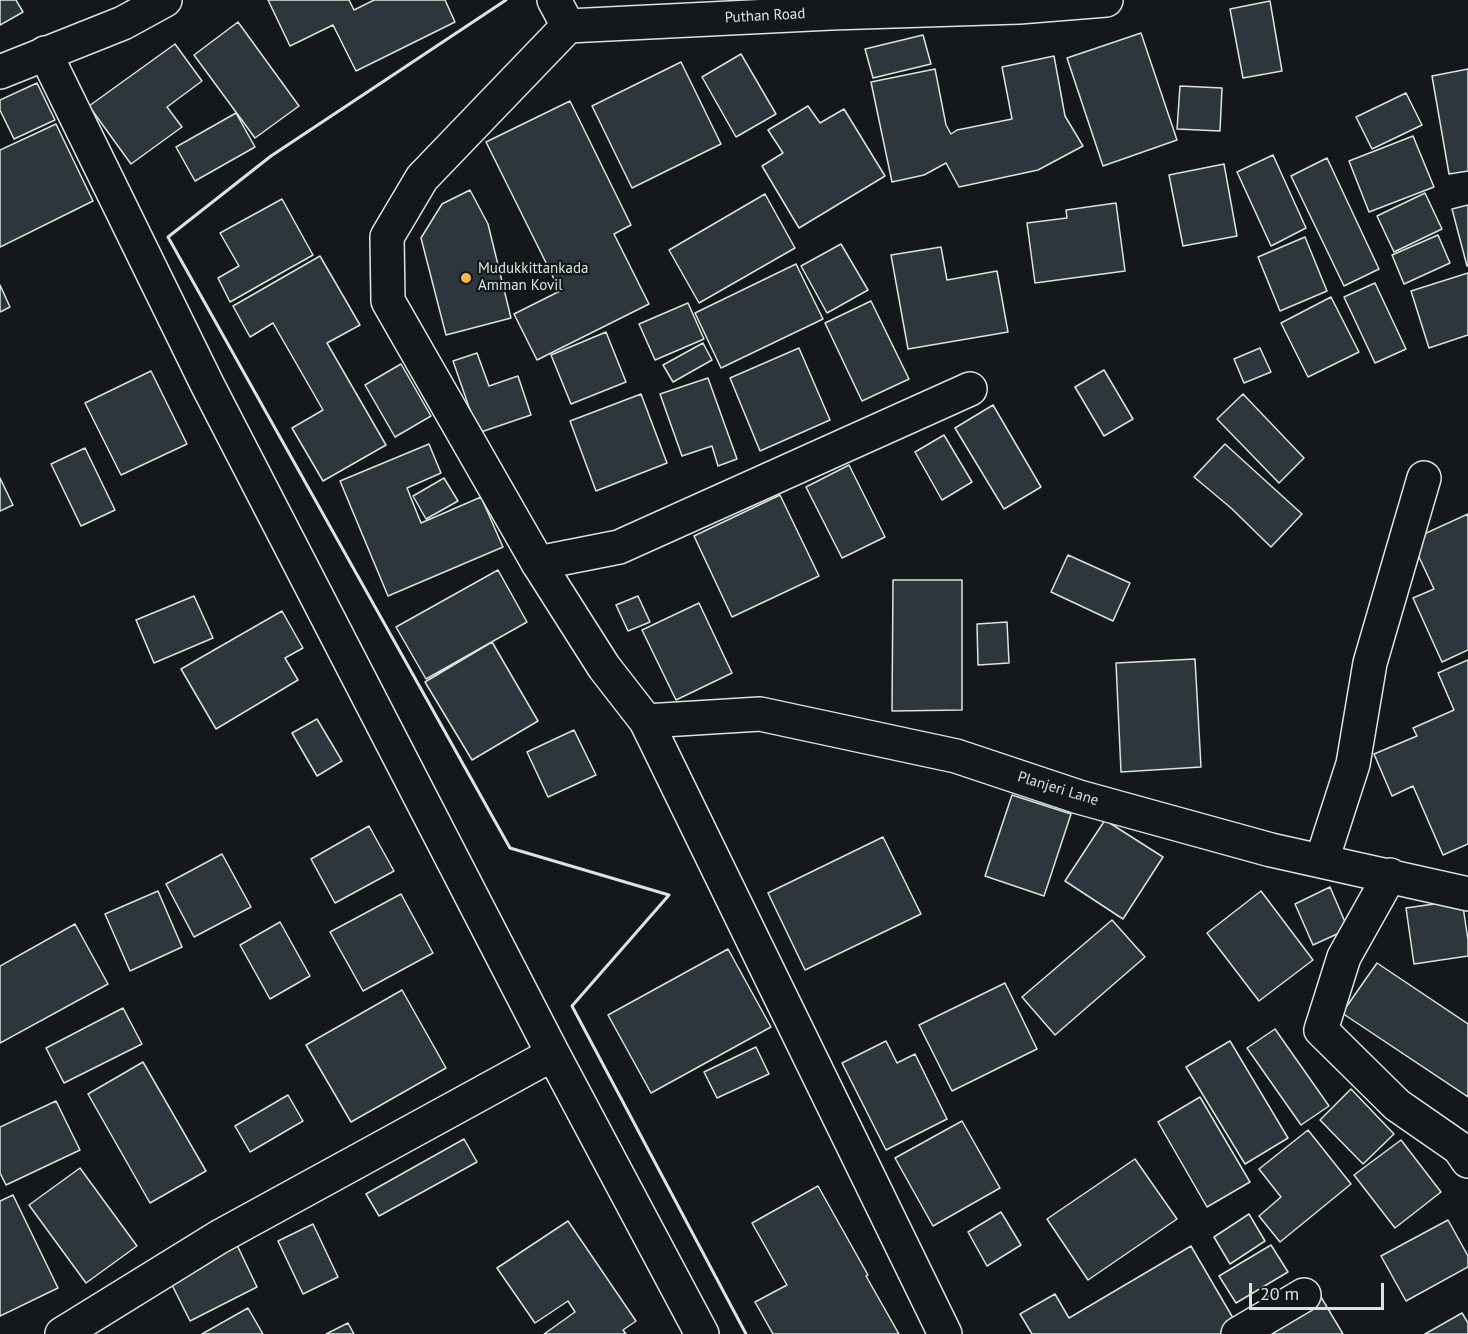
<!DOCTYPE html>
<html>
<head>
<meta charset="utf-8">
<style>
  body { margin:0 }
  #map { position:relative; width:1468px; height:1334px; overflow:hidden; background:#14181c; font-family:"PT Sans",sans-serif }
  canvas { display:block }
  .scale { position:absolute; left:1249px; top:1283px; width:135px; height:27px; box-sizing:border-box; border:3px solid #d8e6dc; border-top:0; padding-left:8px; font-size:18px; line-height:21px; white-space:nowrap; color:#d8e6dc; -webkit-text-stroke:4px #14181c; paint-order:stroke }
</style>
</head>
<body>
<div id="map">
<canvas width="1468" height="1334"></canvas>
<div class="scale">20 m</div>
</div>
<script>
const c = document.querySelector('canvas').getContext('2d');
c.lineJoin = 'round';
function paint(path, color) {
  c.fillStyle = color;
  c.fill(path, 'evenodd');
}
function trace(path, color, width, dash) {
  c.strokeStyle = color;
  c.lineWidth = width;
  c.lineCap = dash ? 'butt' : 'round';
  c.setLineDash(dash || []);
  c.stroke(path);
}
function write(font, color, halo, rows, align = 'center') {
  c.font = font + ' "PT Sans",sans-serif';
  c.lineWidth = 4.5;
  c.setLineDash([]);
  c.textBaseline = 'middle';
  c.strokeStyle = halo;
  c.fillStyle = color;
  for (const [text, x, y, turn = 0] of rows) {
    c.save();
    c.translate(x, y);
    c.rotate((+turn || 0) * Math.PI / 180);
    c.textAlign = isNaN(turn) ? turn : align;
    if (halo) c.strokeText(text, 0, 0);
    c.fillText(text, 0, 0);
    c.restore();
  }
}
const building = new Path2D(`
  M 0,0 L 16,0 L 23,12 L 0,25 Z
  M 268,0 L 349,0 L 354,10 L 374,0 L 445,0 L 455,22 L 356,71 L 333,25 L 290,46 Z
  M 1270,1 L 1282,71 L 1243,78 L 1230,9 Z
  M 238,22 L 299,106 L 255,138 L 194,55 Z
  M 1141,33 L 1177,140 L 1103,166 L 1067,58 Z
  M 923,35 L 931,64 L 873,78 L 865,49 Z
  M 175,44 L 202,81 L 167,107 L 182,127 L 131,164 L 89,106 Z
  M 741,54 L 776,114 L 736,137 L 702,77 Z
  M 1054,56 L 1065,116 L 1083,146 L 1038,170 L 959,187 L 946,163 L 924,175 L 892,182 L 871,82 L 935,69 L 946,125 L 951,134 L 957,130 L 1012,119 L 1002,67 Z
  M 681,62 L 721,144 L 632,188 L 592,106 Z
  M 1468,69 L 1468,171 L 1449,174 L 1432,76 Z
  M 37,83 L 55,120 L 14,139 L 0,110 L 0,100 Z
  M 1180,86 L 1222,88 L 1220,131 L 1177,129 Z
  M 1406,93 L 1422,125 L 1372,149 L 1356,117 Z
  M 570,101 L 631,225 L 614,234 L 649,304 L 537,360 L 514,314 L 560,291 L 486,142 Z
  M 808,106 L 820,123 L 844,109 L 885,176 L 799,228 L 762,166 L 783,153 L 768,130 Z
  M 236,113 L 255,147 L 195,181 L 176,147 Z
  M 56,124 L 93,201 L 0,247 L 0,150 Z
  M 1413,136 L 1434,187 L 1369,212 L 1349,161 Z
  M 1273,155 L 1306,228 L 1271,246 L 1237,172 Z
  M 1327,158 L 1379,269 L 1344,286 L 1291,176 Z
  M 1224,164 L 1237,236 L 1183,246 L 1169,175 Z
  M 470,190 L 488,224 L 511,318 L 446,335 L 421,238 L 442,204 Z
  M 1425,193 L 1442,229 L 1394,252 L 1377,216 Z
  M 765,194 L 795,248 L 699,303 L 669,250 Z
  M 282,199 L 313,255 L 230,302 L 218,278 L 239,266 L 220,233 Z
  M 1116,203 L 1125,271 L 1035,283 L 1027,223 L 1067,218 L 1066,210 Z
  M 1468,205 L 1468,266 L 1467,266 L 1452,209 Z
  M 1438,235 L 1450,263 L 1404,284 L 1392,255 Z
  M 1305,237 L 1327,291 L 1280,311 L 1258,257 Z
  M 841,244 L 868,290 L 827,313 L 801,266 Z
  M 941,247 L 947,280 L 997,271 L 1008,332 L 908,349 L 891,255 Z
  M 320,256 L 360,325 L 327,343 L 386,445 L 323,481 L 292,428 L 323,410 L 273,323 L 250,337 L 233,306 Z
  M 796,264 L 823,319 L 721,368 L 695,313 Z
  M 1468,273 L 1468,335 L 1429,348 L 1411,291 Z
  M 1375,283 L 1406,349 L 1375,363 L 1344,297 Z
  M 0,285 L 10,307 L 0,312 Z
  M 1331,297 L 1359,352 L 1308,377 L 1281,323 Z
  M 871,301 L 909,379 L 862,401 L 825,323 Z
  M 688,303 L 704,339 L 655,360 L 639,324 Z
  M 606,332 L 626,382 L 571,404 L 551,355 Z
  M 703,343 L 712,360 L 673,382 L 663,365 Z
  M 799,348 L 830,420 L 760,451 L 730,378 Z
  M 1260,348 L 1271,372 L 1244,383 L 1234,359 Z
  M 477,353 L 489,386 L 518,376 L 531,415 L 478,433 L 453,361 Z
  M 401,364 L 431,416 L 395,437 L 365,385 Z
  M 1104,370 L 1133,419 L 1104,436 L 1075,387 Z
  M 151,371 L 187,444 L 121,475 L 85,403 Z
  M 708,378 L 737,459 L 718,466 L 712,446 L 682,456 L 660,394 Z
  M 641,394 L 667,463 L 596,491 L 570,421 Z
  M 1243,394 L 1304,458 L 1279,483 L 1217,419 Z
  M 993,405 L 1041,487 L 1004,509 L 955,428 Z
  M 944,435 L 972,482 L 942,500 L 915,452 Z
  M 429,444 L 441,473 L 407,488 L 421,523 L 481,497 L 503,547 L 388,596 L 340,481 Z
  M 1225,444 L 1302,514 L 1271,547 L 1231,508 L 1194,477 Z
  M 85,448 L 115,510 L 81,526 L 51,464 Z
  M 849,465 L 885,537 L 842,558 L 806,487 Z
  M 0,478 L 13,505 L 0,511 Z
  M 444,478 L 458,501 L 426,519 L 413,496 Z
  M 780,495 L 819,576 L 732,617 L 694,536 Z
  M 1468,514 L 1468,650 L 1442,662 L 1413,598 L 1434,589 L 1411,540 Z
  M 1068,555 L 1130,583 L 1113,621 L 1051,592 Z
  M 498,570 L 527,622 L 426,679 L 396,627 Z
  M 893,580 L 962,580 L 962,710 L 892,711 Z
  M 194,596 L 213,638 L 154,663 L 136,620 Z
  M 638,596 L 650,622 L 628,631 L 616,605 Z
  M 699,603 L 732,673 L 676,700 L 642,630 Z
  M 282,611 L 303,648 L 285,658 L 298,680 L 216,729 L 181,669 Z
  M 1007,622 L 1009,663 L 978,665 L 977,624 Z
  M 492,642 L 538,721 L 472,760 L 425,682 Z
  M 1195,659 L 1201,767 L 1121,772 L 1116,663 Z
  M 1468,660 L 1468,844 L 1443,855 L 1413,786 L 1392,796 L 1374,754 L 1417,736 L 1413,728 L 1454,710 L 1438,673 Z
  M 317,719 L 342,761 L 317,776 L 292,733 Z
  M 574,730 L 596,775 L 548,797 L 527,752 Z
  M 1012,795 L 1071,814 L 1044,896 L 985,876 Z
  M 1105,820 L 1163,857 L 1123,919 L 1065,881 Z
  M 369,826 L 394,871 L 335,903 L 311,859 Z
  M 883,837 L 921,914 L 805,970 L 768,893 Z
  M 222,854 L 251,907 L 194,937 L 166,884 Z
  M 1330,887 L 1348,929 L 1313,945 L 1295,904 Z
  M 158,891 L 182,947 L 130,971 L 105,914 Z
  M 1261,891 L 1313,960 L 1259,1001 L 1207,933 Z
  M 401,894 L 433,953 L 363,991 L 330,932 Z
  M 1462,900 L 1468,940 L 1468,956 L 1414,964 L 1406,908 Z
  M 1112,920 L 1145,957 L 1055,1035 L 1022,997 Z
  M 280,922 L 310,976 L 270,999 L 240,945 Z
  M 75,924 L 108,984 L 0,1043 L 0,966 Z
  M 728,949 L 771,1027 L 651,1093 L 608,1015 Z
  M 1377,963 L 1468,1024 L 1468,1097 L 1342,1013 Z
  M 1005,983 L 1037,1049 L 952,1091 L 919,1025 Z
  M 402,990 L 446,1068 L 351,1122 L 306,1045 Z
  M 123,1008 L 142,1044 L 64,1083 L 46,1048 Z
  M 1275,1029 L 1329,1106 L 1301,1125 L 1247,1048 Z
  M 886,1041 L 897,1063 L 915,1054 L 947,1119 L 886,1150 L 842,1063 Z
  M 1230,1041 L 1288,1138 L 1245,1164 L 1186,1067 Z
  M 756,1047 L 769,1074 L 717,1098 L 704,1072 Z
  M 143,1062 L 206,1171 L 150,1203 L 88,1094 Z
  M 1351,1089 L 1394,1134 L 1363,1164 L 1320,1120 Z
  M 288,1095 L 303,1121 L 250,1152 L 235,1126 Z
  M 1200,1097 L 1250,1182 L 1207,1207 L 1158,1122 Z
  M 56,1101 L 80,1150 L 6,1185 L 0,1173 L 0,1127 Z
  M 962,1121 L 1000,1188 L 933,1226 L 895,1158 Z
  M 1308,1130 L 1351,1184 L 1280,1242 L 1259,1216 L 1281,1197 L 1259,1169 Z
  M 464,1139 L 477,1162 L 379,1216 L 366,1194 Z
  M 1401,1140 L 1441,1192 L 1395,1228 L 1354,1175 Z
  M 1135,1159 L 1177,1219 L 1088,1280 L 1047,1219 Z
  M 80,1168 L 137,1246 L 86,1283 L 29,1205 Z
  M 818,1186 L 868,1275 L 866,1276 L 899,1334 L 773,1334 L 755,1302 L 787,1285 L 752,1223 Z
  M 13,1195 L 58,1288 L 0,1316 L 0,1201 Z
  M 1001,1212 L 1021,1245 L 987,1266 L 968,1232 Z
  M 1249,1214 L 1265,1241 L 1230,1264 L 1214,1237 Z
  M 1448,1220 L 1468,1256 L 1468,1267 L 1406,1301 L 1381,1256 Z
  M 568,1221 L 636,1321 L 623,1330 L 626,1334 L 544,1334 L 575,1312 L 568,1301 L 535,1323 L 497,1268 Z
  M 313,1224 L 338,1277 L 303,1294 L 278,1241 Z
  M 237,1245 L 257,1287 L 190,1321 L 169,1279 Z
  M 1271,1245 L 1288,1272 L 1236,1303 L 1219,1276 Z
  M 1191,1246 L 1240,1330 L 1232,1334 L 1032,1334 L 1020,1314 L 1055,1294 L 1069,1318 Z
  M 1318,1292 L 1343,1334 L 1247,1334 Z
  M 248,1308 L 263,1334 L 202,1334 Z
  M 1462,1313 L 1468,1323 L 1468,1334 L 1425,1334 Z
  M 348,1323 L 354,1334 L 326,1334 Z`);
const minor = new Path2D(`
  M 45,53 L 207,384 L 553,1054 L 219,1237 L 62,1334
  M 538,563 L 619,547 L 970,389
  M 646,721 L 760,714 L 956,756 L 1079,797 L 1271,850 L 1468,894
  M 1322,860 L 1353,764 L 1370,663 L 1424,478
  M 1390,875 L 1344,957 L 1321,1030 L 1397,1105 L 1459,1148 L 1468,1161
  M 553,1054 L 702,1334
  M 1238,1334 L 1304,1295`);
const tertiary = new Path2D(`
  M 554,0 L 568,26 L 422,178 L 387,237 L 388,301 L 538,563 L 604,667 L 646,721 L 945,1334
  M 568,26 L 831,13 L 1019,7 L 1106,0`);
const secondary = new Path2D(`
  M 0,72 L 123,23 L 165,0`);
const wall = new Path2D(`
  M 506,0 L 271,156 L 168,237 L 510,848 L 669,895 L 572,1006 L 746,1334`);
const markers = [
  [466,278,6,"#ffb74d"]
];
const streetNames = [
  ["Puthan Road",765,16,-3],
  ["Planjeri Lane",1058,789,17]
];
const poiNames = [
  ["Mudukkittankada",478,269],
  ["Amman Kovil",478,286]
];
paint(building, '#2c363c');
trace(building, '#d8e6dc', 1.5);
trace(minor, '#d8e6dc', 36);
trace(tertiary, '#d8e6dc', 36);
trace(secondary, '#d8e6dc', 36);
trace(minor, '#14181c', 33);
trace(tertiary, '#14181c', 33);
trace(secondary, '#14181c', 33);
trace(wall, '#d8e6dc', 3);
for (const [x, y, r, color] of markers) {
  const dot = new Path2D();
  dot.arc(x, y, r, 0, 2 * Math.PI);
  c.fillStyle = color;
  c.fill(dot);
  trace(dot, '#14181c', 2);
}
write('15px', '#d8e6dc', '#14181c', streetNames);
write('15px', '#d8e6dc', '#14181c', poiNames, 'left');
</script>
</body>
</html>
